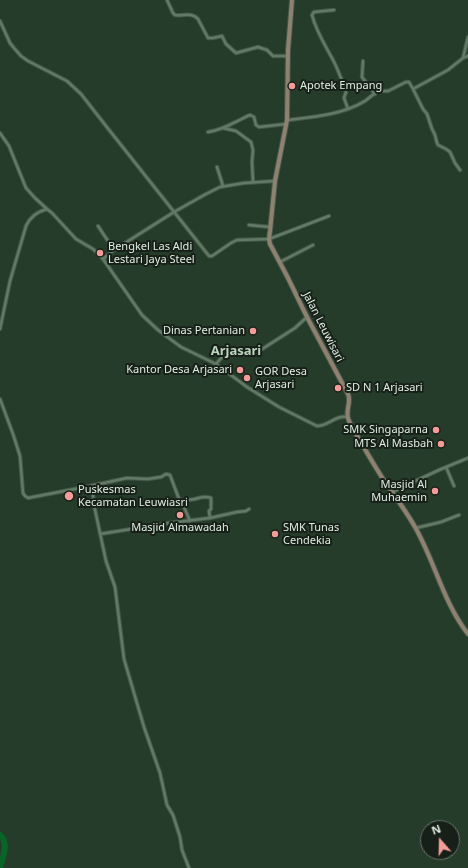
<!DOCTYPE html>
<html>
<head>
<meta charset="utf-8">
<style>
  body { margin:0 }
  #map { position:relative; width:468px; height:868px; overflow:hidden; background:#263c2a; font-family:"Noto Sans",sans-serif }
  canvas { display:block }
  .north { position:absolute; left:420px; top:820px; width:40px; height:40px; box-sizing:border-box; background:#172018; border:1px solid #677268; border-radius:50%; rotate:340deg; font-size:11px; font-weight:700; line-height:16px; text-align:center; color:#dfece0 }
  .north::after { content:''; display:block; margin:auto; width:14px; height:18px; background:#f59b98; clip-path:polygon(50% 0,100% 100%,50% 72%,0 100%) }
</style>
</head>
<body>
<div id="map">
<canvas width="468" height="868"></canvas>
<div class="north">N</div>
</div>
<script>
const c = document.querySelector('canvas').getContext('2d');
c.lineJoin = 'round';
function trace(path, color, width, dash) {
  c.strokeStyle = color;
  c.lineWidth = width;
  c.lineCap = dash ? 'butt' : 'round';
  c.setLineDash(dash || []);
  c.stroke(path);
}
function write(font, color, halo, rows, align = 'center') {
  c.font = font + ' "Noto Sans",sans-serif';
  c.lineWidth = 4;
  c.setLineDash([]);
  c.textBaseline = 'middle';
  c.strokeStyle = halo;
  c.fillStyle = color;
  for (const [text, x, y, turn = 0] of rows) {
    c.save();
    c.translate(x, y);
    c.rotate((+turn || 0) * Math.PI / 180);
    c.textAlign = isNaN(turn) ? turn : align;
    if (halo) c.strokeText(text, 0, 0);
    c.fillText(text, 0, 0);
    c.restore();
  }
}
const river = new Path2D(`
  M 0,835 C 9,843 3,857 0,867`);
const street = new Path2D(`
  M 167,0 L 173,13 L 175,15 C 183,16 192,12 198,19 L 208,38 L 213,38 L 222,36 L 226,44 L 236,53 L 258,47 L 267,50 L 273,56 L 288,56
  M 334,10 L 314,12 L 312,15 C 316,31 325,45 333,60 C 338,69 341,79 345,88 L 346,92 L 344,98 L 348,109
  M 0,21 L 10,43 L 14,48 L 21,56 L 28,61 L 67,81 L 81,94 L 106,126 L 209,256 L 212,256 L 231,243 L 237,240 L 269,239 L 329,216
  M 463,58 L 468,37
  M 363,61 L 362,77 C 366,82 370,88 375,94
  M 413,89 L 423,109 L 427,114 L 432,129 L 435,135 L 437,143 L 438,145 L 446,149 L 450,152 L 455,163 L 460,170
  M 287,120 C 313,117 342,115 365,101 C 369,98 373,95 377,91 L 388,91 L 406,82 L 409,82 L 413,89 L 448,70 L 463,58 L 468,56
  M 223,128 L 236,131 L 251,142 L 253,150 L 252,162 L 253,182
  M 208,132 C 224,130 236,121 250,115 L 254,117 L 256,125 L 259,127 L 286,124
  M 0,133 L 9,146 L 26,188 L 35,198 L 47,209
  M 217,167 L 223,186
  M 249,225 L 270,227
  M 98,226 L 114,250
  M 103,259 L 114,250 L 174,212 L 206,194 L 220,187 L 244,183 L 275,181
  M 280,262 L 313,245
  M 0,329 L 10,281 L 26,226 C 30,217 36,212 47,209 L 52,213 L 76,239 L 93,249 L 103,259 L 142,315 L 158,330 L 181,347 L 216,364 L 247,387 L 279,407 L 317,426 C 329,426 335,415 347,417
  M 216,364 C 230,346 236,350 256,353 L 295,328 L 307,317
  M 0,399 L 13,434 L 20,456 L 23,493 L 25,496 L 28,498 L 90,486
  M 446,467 L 454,486
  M 392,492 L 439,470 L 468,458
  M 181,500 L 190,521
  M 416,528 L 441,522 L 459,515
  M 100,534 L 169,523 L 210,518 L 237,512 L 246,511 L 249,509
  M 189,868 L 182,850 L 180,837 L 173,815 L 167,805 L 160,773 L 144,727 L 124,659 L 115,587 L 106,561 L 94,505 L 93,495 L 90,486 L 127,478 L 148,479 L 161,477 L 166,474 L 170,475 L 179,499 L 181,500 C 185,500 190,500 195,499 C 201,497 205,496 211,498 L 211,509 L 209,511 L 210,518`);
const secondary = new Path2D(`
  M 292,0 L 288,50 L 287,120 L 275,181 L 270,231 L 269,239 L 270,244 L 287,276 L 307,317 L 348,394 C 352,403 344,411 349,421 C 360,441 371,460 383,479 C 394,495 406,511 415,527 C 435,562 443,602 468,634`);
const markers = [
  [292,86,4,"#f59b98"],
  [100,253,4,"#f59b98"],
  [253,331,4,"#f59b98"],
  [240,370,4,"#f59b98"],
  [247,378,4,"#f59b98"],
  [338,388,4,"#f59b98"],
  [436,430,4,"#f59b98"],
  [441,444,4,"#f59b98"],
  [435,491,4,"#f59b98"],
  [69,496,5,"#f59b98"],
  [180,515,4,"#f59b98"],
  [275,534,4,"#f59b98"]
];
const poiNames = [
  ["Apotek Empang",300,86],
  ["Bengkel Las Aldi",108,247],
  ["Lestari Jaya Steel",108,260],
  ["Dinas Pertanian",245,331,"right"],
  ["Kantor Desa Arjasari",232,370,"right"],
  ["GOR Desa",255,372],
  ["Arjasari",255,385],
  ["SD N 1 Arjasari",346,388],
  ["SMK Singaparna",428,430,"right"],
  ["MTS Al Masbah",433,444,"right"],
  ["Masjid Al",427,485,"right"],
  ["Muhaemin",427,498,"right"],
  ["Puskesmas",78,490],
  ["Kecamatan Leuwiasri",78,503],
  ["Masjid Almawadah",180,528,"center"],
  ["SMK Tunas",283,528],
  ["Cendekia",283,541]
];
const streetNames = [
  ["Jalan Leuwisari",323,327,63]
];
const quarterNames = [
  ["Arjasari",236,351]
];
trace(river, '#076528', 6);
trace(street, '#445748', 4.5);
trace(secondary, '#445748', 6);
trace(street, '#627a65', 2.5);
trace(secondary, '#8f8070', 4);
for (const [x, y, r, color] of markers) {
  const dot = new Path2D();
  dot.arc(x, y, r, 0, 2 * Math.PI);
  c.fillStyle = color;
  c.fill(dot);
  trace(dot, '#172018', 1.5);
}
write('11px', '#dfece0', '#172018', poiNames, 'left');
write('11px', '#dfece0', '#172018', streetNames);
write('bold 13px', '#bad4bd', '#172018', quarterNames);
</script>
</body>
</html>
